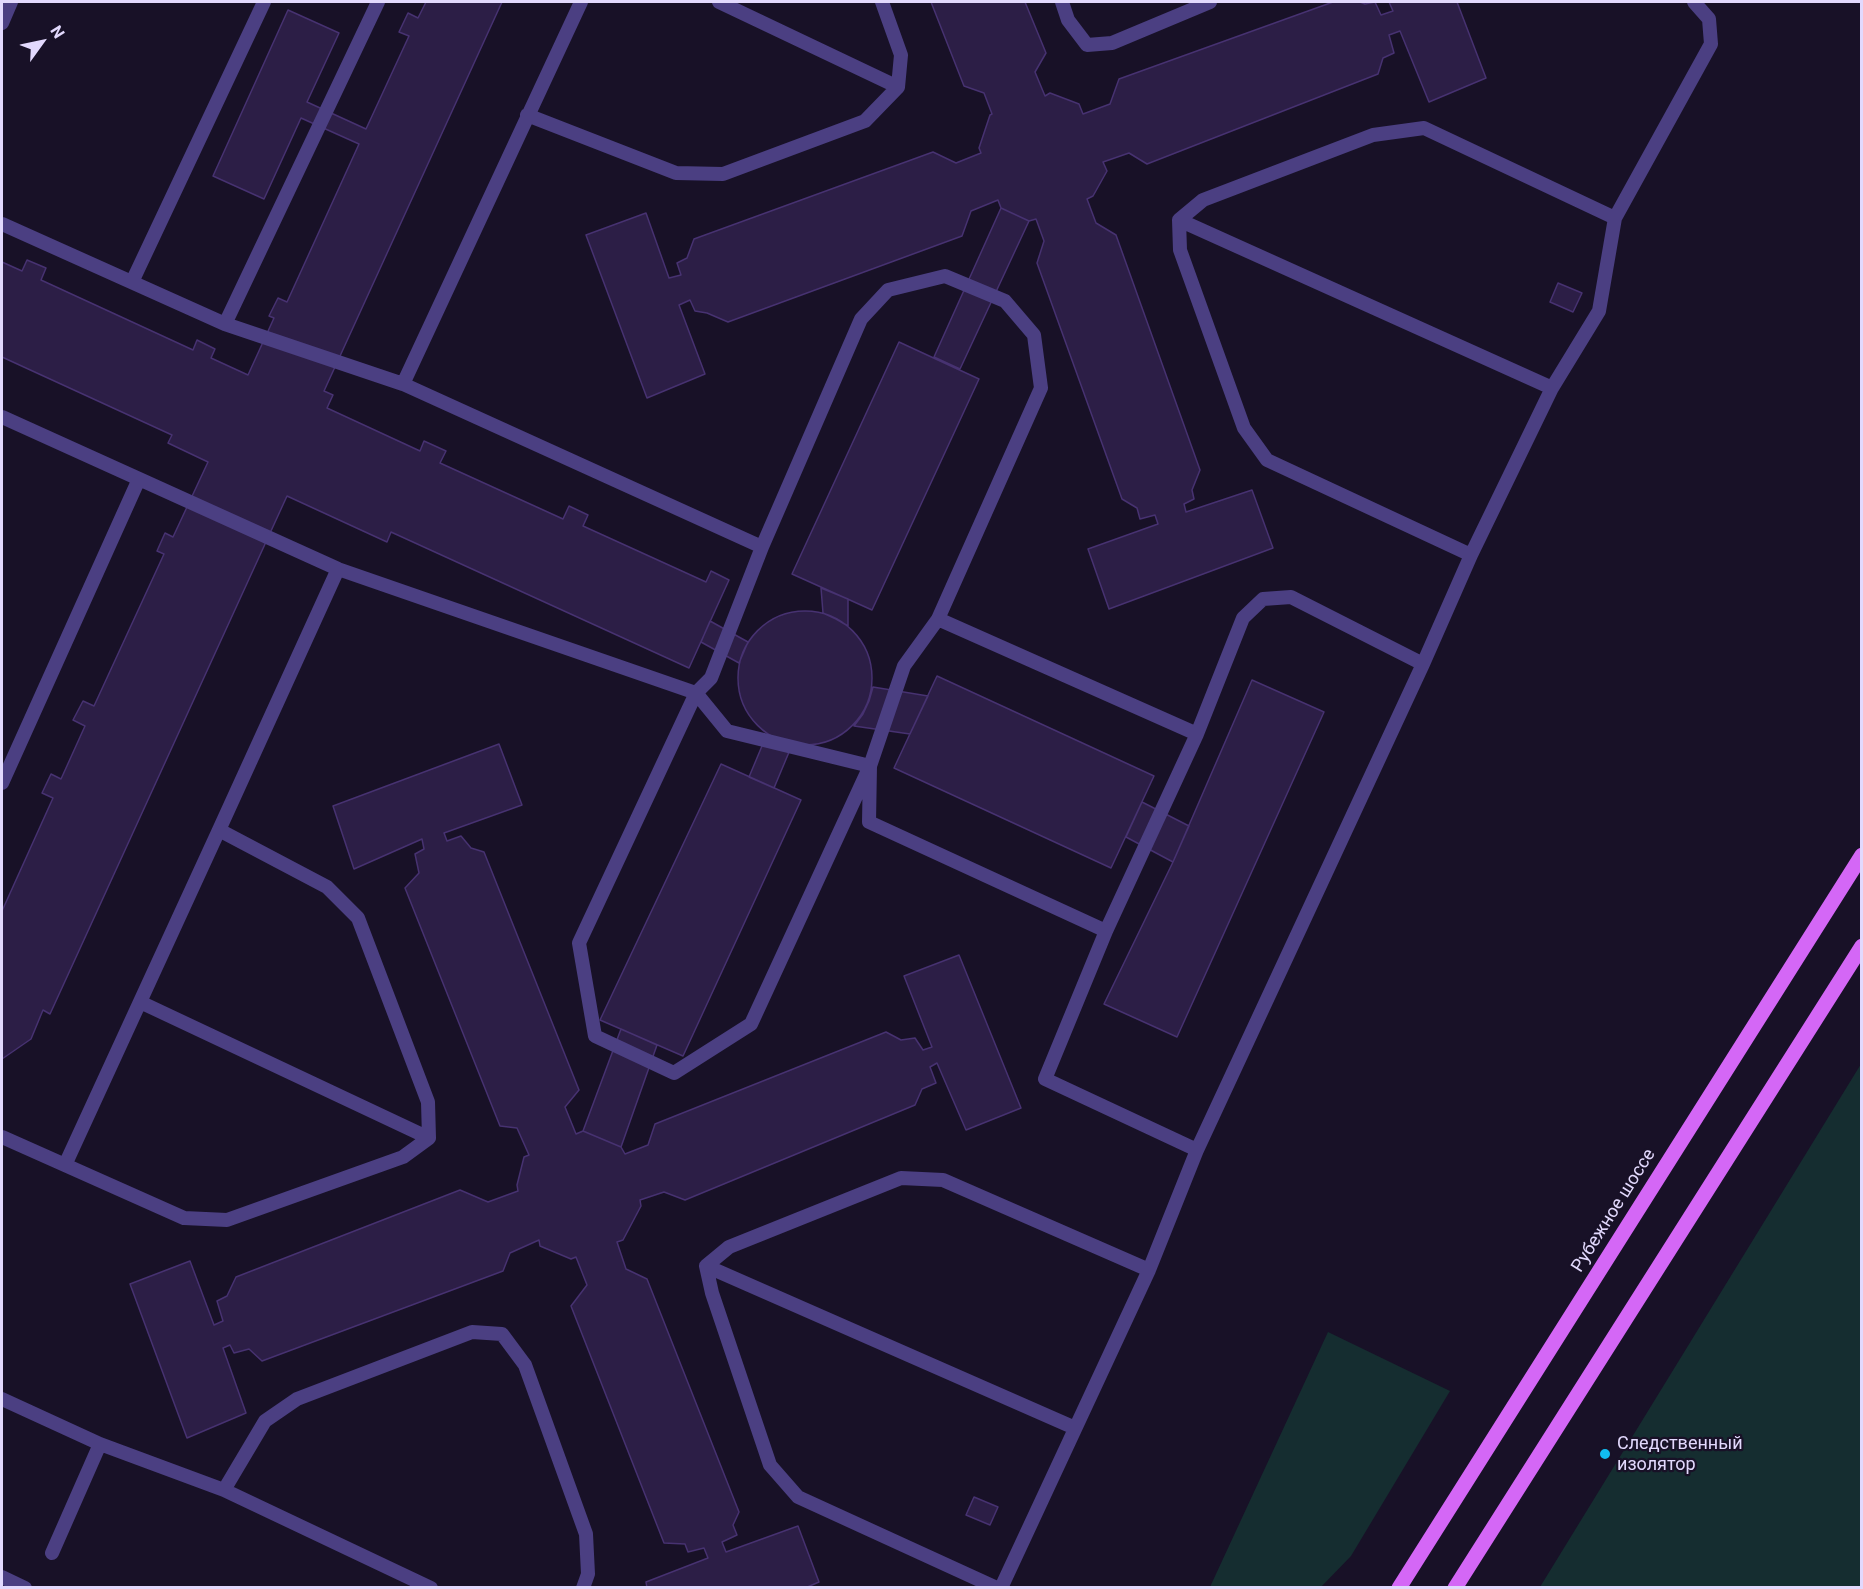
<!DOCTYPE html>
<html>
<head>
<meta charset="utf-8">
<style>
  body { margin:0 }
  #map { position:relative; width:1863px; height:1589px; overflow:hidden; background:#181127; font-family:Roboto,sans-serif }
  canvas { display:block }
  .frame { position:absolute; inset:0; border:3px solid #e2d9fd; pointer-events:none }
  .north { position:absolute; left:12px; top:12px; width:60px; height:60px; -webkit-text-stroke:4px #181127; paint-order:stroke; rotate:57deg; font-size:16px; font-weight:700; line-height:24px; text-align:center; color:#e2d9fd }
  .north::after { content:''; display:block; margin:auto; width:21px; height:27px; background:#e2d9fd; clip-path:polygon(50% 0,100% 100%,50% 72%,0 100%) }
</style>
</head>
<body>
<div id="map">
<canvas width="1863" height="1589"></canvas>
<div class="frame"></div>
<div class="north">N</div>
</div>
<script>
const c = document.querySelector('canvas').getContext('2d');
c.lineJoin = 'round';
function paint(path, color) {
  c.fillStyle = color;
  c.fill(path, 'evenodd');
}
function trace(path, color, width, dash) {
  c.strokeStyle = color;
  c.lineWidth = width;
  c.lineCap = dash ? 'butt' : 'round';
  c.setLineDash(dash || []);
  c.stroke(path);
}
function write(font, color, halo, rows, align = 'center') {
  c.font = font + ' Roboto,sans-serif';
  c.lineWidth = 4.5;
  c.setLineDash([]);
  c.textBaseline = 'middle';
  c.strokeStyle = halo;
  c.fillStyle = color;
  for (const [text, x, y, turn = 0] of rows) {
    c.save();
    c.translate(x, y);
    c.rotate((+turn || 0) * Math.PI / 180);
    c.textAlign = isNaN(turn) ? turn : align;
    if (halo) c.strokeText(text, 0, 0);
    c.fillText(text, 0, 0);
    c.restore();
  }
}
const green = new Path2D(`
  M 1861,1064 L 1861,1587 L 1540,1587 Z
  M 1328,1332 L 1450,1391 L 1351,1556 L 1321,1587 L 1210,1587 Z`);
const building = new Path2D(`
  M 426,2 L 502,2 L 324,391 L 333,395 L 327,408 L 420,451 L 424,441 L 446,451 L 440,463 L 563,519 L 569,506 L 588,515 L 583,526 L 706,582 L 711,571 L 729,580 L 689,668 L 391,532 L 387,542 L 287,496 L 50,1014 L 43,1010 L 31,1039 L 2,1059 L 2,911 L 53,798 L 42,793 L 51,774 L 61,779 L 85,726 L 73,720 L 83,701 L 94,706 L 164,554 L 157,551 L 165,533 L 173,537 L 208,462 L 168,443 L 172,435 L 2,357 L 2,262 L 22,271 L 27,260 L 46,268 L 41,280 L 193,350 L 197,340 L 215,349 L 211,358 L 248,375 L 274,318 L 269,316 L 278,298 L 287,302 L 359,144 L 301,118 L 264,199 L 213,176 L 288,10 L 339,33 L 307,102 L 366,129 L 409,36 L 399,32 L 408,13 L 418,18 Z
  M 931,2 L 1025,2 L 1046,53 L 1035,72 L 1045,96 L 1050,93 L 1079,104 L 1083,114 L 1110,104 L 1119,79 L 1333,2 L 1360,2 L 1365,4 L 1375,2 L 1381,15 L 1393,11 L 1389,2 L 1457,2 L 1486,78 L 1429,102 L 1400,31 L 1389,35 L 1394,53 L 1383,58 L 1378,74 L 1147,164 L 1129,153 L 1103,162 L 1107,171 L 1093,196 L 1087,199 L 1096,223 L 1116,235 L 1200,470 L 1192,490 L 1194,499 L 1184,504 L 1186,512 L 1252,490 L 1273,548 L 1109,609 L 1088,549 L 1158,524 L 1155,515 L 1140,519 L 1137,508 L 1122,499 L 1037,263 L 1044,241 L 1036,219 L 1029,221 L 1001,208 L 998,200 L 971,211 L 962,236 L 728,322 L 707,313 L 695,311 L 690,300 L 679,305 L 705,374 L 647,398 L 586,235 L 646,213 L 669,278 L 681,275 L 677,263 L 687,258 L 694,239 L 933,152 L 956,163 L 981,153 L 979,148 L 990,115 L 992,114 L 984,93 L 964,86 Z
  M 1001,208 L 1029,221 L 960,369 L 934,357 Z
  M 1558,283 L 1582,293 L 1573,312 L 1550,302 Z
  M 899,342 L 979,379 L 872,610 L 792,574 Z
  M 821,588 L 848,599 L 848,626 L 836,619 L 823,613 Z
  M738 678a67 67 0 1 1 134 0a67 67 0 1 1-134 0Z
  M 710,621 L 748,642 L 739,663 L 701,642 Z
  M 937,676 L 1154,776 L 1111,868 L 894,768 Z
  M 1252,680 L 1324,712 L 1177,1037 L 1104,1004 L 1173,862 Z
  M 873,687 L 928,696 L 910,734 L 854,726 L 863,714 L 869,701 Z
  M 767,734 L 792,745 L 774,788 L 749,777 Z
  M 499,744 L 522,805 L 444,833 L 447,841 L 461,836 L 471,848 L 484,852 L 579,1090 L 565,1107 L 576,1134 L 583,1131 L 621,1147 L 625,1154 L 648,1145 L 655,1124 L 886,1032 L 901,1040 L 915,1038 L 923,1050 L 932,1047 L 904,976 L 959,955 L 1021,1108 L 966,1130 L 937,1063 L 930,1067 L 936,1083 L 922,1089 L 915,1105 L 685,1200 L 664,1192 L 640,1200 L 641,1206 L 623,1240 L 617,1242 L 626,1269 L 647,1279 L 739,1512 L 733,1525 L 737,1535 L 722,1542 L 726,1552 L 798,1526 L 819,1582 L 805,1588 L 647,1588 L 646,1582 L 708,1558 L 704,1548 L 688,1552 L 685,1544 L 664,1543 L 571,1306 L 587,1285 L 576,1257 L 571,1259 L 540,1246 L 539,1240 L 510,1253 L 503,1271 L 262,1361 L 249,1349 L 234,1353 L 230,1345 L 223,1348 L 246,1413 L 187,1438 L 130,1284 L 190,1261 L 214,1325 L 223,1321 L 217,1301 L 227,1296 L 236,1277 L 460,1190 L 488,1202 L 518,1191 L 517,1185 L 524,1157 L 529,1155 L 517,1128 L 500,1126 L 405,888 L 419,873 L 415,854 L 424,849 L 422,839 L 354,869 L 333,806 Z
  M 721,764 L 801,800 L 683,1056 L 600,1020 Z
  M 1142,802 L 1189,826 L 1173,862 L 1126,837 Z
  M 621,1029 L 657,1045 L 621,1147 L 583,1131 Z
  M 974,1497 L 998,1507 L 990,1525 L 966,1515 Z`);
const service = new Path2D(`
  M 581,2 L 403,384 L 762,547
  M 719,2 L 898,87
  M 1062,2 L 1068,20 L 1087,45 L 1112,43 L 1210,2
  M 2,23 L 11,2
  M 527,115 L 676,173 L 723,174 L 865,121 L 898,87 L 901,55 L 882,2
  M 1179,220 L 1552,388
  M 2,224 L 225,324 L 403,384
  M 945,276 L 1005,301 L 1034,335 L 1041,388 L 938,619 L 904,666 L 870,766 L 751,1024 L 674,1073 L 595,1036 L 579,943 L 696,693 L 711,678 L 762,547 L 861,319 L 888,290 Z
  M 132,282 L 264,2
  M 225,324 L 378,2
  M 2,417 L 338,569 L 696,693 L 727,731 L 870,766 L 869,822 L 1106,931 L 1197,734 L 1243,618 L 1263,599 L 1291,597 L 1423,664
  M 1471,555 L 1267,460 L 1244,428 L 1180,250 L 1179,220 L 1203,200 L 1373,135 L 1424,128 L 1615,218
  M 938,619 L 1197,734
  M 2,783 L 139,479
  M 219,830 L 338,569
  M 1106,931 L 1045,1079 L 1197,1150
  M 140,1002 L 429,1138
  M 2,1137 L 184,1218 L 227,1220 L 403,1157 L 429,1138 L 428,1102 L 358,918 L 327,887 L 219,830 L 65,1165
  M 706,1266 L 1075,1428
  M 2,1399 L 100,1444 L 224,1490 L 431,1588
  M 224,1490 L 265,1421 L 297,1399 L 472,1332 L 502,1334 L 525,1365 L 586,1534 L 588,1574 L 583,1588
  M 52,1553 L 100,1444
  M 2,1577 L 25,1588
  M 997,1588 L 798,1497 L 770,1465 L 712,1293 L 706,1266 L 729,1247 L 901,1178 L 943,1180 L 1149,1270
  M 1001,1588 L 1149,1270 L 1197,1150 L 1423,664 L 1471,555 L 1552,388 L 1599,311 L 1615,218 L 1711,44 L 1709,19 L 1694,2`);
const primary = new Path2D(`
  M 1399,1588 L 1862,855
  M 1455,1588 L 1862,946`);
const markers = [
  [1605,1454,6,"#11bcf0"]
];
const streetNames = [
  ["Рубежное шоссе",1614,1211,-58]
];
const poiNames = [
  ["Следственный",1617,1444],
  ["изолятор",1617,1465]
];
paint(green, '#152d30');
paint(building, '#2c1e46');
trace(building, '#473271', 1.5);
trace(service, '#4b3f82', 14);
trace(primary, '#d467f6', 15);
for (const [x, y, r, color] of markers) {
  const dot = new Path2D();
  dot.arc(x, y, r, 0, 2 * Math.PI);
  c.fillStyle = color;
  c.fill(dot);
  trace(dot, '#181127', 2);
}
write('18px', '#e2d9fd', '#181127', streetNames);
write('18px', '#e2d9fd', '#181127', poiNames, 'left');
</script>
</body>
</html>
